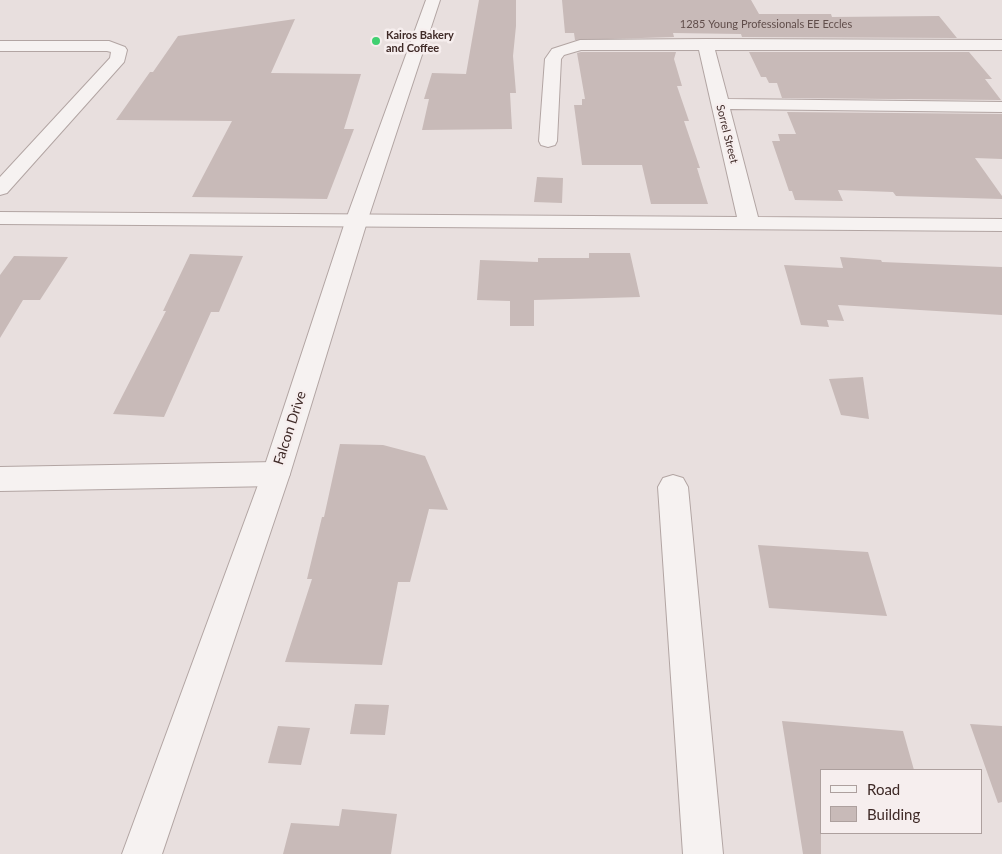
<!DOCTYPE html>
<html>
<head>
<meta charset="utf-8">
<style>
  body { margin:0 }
  #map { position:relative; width:1002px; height:854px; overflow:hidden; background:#e8dfde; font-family:Lato,sans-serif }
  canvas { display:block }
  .legend { position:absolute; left:820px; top:769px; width:162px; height:65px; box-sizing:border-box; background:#f6eeee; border:1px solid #ada09e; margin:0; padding:6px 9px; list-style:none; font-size:15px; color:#3f2a27 }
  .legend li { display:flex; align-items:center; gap:10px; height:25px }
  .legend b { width:25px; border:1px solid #ada09e }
</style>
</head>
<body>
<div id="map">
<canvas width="1002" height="854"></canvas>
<ul class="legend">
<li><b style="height:6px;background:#f6f2f1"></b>Road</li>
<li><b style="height:14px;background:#c8bab8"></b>Building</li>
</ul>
</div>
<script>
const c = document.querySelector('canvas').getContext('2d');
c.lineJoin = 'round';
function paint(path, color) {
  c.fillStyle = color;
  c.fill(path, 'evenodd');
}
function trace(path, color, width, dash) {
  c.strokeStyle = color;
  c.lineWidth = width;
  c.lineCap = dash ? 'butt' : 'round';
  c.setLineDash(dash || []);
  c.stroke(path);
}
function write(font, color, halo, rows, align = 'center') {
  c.font = font + ' Lato,sans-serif';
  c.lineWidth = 5;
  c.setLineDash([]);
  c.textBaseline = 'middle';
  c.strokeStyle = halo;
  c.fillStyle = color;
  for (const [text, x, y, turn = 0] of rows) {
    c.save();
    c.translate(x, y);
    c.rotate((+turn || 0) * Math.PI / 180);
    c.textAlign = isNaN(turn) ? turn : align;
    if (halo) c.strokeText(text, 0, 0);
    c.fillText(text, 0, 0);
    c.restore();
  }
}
const building = new Path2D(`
  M 479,0 L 516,0 L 516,26 L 513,56 L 516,93 L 510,93 L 512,129 L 422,130 L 429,99 L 424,99 L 432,73 L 466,74 Z
  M 562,0 L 751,0 L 759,14 L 831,14 L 832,17 L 939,16 L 957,38 L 742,37 L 741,34 L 673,33 L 674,37 L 575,40 L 574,33 L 565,33 Z
  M 295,19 L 271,73 L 361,74 L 344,129 L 354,129 L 327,199 L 192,197 L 232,121 L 116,120 L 150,72 L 153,72 L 178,36 Z
  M 581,52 L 676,52 L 674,59 L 682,86 L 677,86 L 689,121 L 684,121 L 700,168 L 697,168 L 708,204 L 651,204 L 642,165 L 582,165 L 574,105 L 582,105 L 582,99 L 585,99 L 577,53 Z
  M 749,52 L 969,52 L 992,79 L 985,79 L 1001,100 L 782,98 L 777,83 L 769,83 L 766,77 L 761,77 Z
  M 787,112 L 1002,114 L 1002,159 L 975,158 L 1002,196 L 1002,199 L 896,196 L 893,192 L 838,190 L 843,201 L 795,200 L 792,191 L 789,191 L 772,141 L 780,141 L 778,134 L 796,134 Z
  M 537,177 L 563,178 L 562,203 L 534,202 Z
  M 589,253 L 630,253 L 640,297 L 534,300 L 534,326 L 510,326 L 510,301 L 477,300 L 480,260 L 538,262 L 538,258 L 589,258 Z
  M 190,254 L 243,256 L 219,312 L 211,312 L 164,417 L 113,414 L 166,311 L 163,311 Z
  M 14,256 L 68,257 L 40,300 L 23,300 L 0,338 L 0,275 Z
  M 840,257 L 881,260 L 882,262 L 1002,267 L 1002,315 L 838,305 L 844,321 L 827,320 L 829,327 L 801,325 L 784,265 L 843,268 Z
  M 863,377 L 869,419 L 841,415 L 829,379 Z
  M 340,444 L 383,445 L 425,456 L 448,510 L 429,509 L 410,582 L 398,582 L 382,665 L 285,662 L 312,579 L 307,579 L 322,517 L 324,517 Z
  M 758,545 L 868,552 L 887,616 L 769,608 Z
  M 355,704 L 389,705 L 385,735 L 350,734 Z
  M 782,721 L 903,731 L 914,770 L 821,770 L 821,854 L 803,854 Z
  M 970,724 L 1002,726 L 1002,802 L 998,803 Z
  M 278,726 L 310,728 L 301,765 L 268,763 Z
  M 342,809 L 397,814 L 391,854 L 283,854 L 291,823 L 339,826 Z`);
const minor = new Path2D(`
  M 706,39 L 1002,40 L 1002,50 L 715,50 L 728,99 L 1002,102 L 1002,112 L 730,109 L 758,217 L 1002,219 L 1002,231 L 0,224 L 0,212 L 737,217 L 699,50 L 581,50 L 564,55 L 561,59 L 557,141 L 555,145 L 548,147 L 541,145 L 539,141 L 545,59 L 552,49 L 580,40 Z
  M 0,41 L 109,41 L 125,47 L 127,50 L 124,62 L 7,193 L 0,195 L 0,177 L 110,58 L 111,52 L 107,51 L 0,51 Z
  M 276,462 L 286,466 L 290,474 L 286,482 L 276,486 L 0,491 L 0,467 Z
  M 673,475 L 683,478 L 688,487 L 723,854 L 683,854 L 658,487 L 663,478 Z`);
const tertiary = new Path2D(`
  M 426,0 L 440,0 L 367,222 L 290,474 L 162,854 L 122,854 L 262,474 L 345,222 Z`);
const markers = [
  [376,41,5,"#40d071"]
];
const numberNames = [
  ["1285 Young Professionals EE Eccles",766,24]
];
const farPoinames = [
  ["Kairos Bakery",386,35],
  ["and Coffee",386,48]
];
const farStreetnames = [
  ["Sorrel Street",727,134,76]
];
const streetNames = [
  ["Falcon Drive",290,428,-72]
];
paint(building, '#c8bab8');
trace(minor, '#b2a5a3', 2);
trace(tertiary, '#b2a5a3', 2);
paint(minor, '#f6f2f1');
paint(tertiary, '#f6f2f1');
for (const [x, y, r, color] of markers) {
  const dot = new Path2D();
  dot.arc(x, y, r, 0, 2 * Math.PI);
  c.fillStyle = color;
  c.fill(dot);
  trace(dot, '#f6eeee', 2);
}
write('11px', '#614e4b', null, numberNames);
write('bold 11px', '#3f2a27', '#f6eeee', farPoinames, 'left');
write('11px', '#3f2a27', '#f6eeee', farStreetnames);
write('14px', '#3f2a27', '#f6eeee', streetNames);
</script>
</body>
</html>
